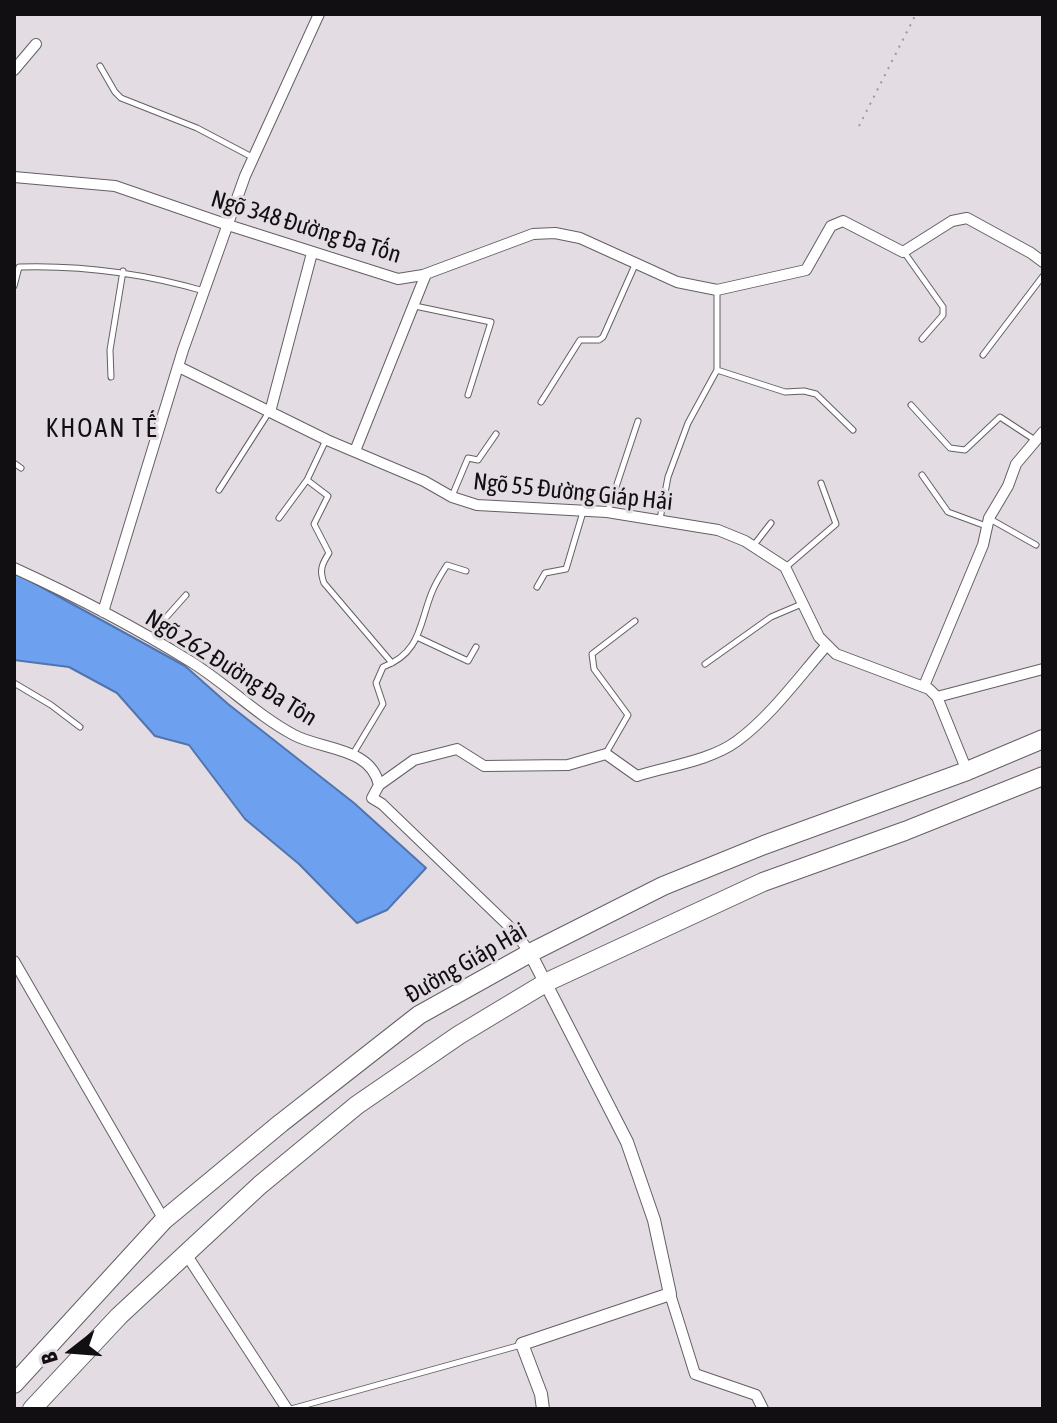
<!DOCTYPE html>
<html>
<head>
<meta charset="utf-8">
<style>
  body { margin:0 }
  #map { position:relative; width:1057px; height:1423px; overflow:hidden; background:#e3dde3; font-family:"Asap Condensed",sans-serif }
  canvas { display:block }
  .frame { position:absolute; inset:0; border:16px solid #110f11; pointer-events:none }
  .north { position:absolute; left:32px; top:1311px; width:80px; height:80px; -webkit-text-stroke:6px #e3dde3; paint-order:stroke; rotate:253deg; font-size:22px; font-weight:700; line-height:32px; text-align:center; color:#110f11 }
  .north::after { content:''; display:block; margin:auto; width:28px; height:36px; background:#110f11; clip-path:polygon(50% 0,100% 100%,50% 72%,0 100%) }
</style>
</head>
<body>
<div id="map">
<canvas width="1057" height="1423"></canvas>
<div class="frame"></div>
<div class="north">B</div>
</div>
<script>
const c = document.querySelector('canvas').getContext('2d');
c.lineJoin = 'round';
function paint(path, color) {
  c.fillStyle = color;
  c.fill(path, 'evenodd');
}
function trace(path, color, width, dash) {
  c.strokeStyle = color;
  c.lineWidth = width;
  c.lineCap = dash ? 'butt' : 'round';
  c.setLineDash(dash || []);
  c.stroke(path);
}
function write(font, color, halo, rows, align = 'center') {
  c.font = font + ' "Asap Condensed",sans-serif';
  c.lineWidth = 6;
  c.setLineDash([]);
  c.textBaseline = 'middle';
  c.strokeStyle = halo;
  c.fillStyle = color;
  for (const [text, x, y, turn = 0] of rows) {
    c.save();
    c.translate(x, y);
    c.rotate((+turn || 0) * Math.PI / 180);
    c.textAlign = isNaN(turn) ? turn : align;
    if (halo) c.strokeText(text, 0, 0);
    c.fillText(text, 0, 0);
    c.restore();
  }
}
const water = new Path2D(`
  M 14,572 L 185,666 L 228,704 L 354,803 L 426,868 L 387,910 L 357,923 L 299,864 L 245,819 L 189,745 L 155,736 L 117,693 L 69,667 L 14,660 Z`);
const path = new Path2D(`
  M 859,126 L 916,14`);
const service = new Path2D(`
  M 100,66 L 115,92 L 121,98 L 197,128 L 252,157
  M 904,252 L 943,307 L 943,315 L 922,339
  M 14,286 L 19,267 C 84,265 142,273 204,291
  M 415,306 L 491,322 L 468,395
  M 983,355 L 1043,276
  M 717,370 L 785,392 L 804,391 L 816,394 L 853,430
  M 111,377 L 110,350 L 123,271
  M 541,402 L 580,340 L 599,340 L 603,337 L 635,265
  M 911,405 L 950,448 L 965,450 L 1000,417 L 1035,440
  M 14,463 L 21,468
  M 922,475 L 948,512 L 986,526
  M 307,480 L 328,496 L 314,524 L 329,553 C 322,564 319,570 324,583 L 392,663
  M 219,490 L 269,412
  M 452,496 L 468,458 L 478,460 L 496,434
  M 608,511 L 638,421
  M 279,518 L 307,480 L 326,440
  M 660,519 L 668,477 L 688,423 L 717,370 L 717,290
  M 990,519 L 1036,545
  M 754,545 L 771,523
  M 786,567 L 836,524 L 821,483
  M 537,587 L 545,573 L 566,569 L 583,512
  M 419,638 L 468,661 L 476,647
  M 151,639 L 162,622 L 186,595
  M 705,664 L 771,617 L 804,603
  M 14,683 L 51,705 L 80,727
  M 606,753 L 628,715 L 594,669 L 592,654 L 635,621
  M 353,754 L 383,704 L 376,683 L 383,667 C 421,653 419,624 432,592 C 436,582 442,573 447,565 L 466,571
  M 291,1409 L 521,1345`);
const minor = new Path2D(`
  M 14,70 L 36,44
  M 14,177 L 115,186 L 228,225 L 398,279 L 423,275 L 533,234 L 555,233 L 580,238 L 677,282 L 717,290 L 806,270 L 831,226 L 843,221 L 903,252 L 952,221 L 967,218 L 1031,253 L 1043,262
  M 179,367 L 327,440 L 424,481 L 452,497 L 477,505 L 607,512 L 718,530 L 745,541 L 785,567 L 819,637 L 836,654 L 929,689 L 937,697 L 967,771
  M 270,412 L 312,253
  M 355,451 L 426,274
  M 14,568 C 73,595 133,626 188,660 C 225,682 256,715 294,735 C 322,750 371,747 379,785 L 372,798 L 382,804 L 515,932 L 530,953
  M 103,612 L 183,350 L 245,176 L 319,14
  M 924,686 L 983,545 L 989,518 L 1008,486 L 1016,464 L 1043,432
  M 937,697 L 1043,669
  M 379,785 L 414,760 L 457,749 L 484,766 L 568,765 L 606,754 L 637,776 C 668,766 710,761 737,741 C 771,716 799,677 827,645
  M 14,961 L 164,1220
  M 186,1254 L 287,1409
  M 670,1294 L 695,1374 L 756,1395 L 763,1409`);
const tertiary = new Path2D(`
  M 530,953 L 627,1142 L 654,1220 L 670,1294 L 522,1344 L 541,1394 L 543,1409`);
const trunk = new Path2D(`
  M 14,1384 L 164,1220 L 281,1123 L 419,1015 L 530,953 L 663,886 L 764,845 L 967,771 L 1043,739
  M 32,1409 L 119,1316 L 260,1185 L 357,1105 L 459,1035 L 547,982 L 763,882 L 905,831 L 1043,776`);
const streetNames = [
  ["Ngõ 348 Đường Đa Tốn",306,227,17],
  ["Ngõ 55 Đường Giáp Hải",573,492,6],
  ["Ngõ 262 Đường Đa Tôn",231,668,32],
  ["Đường Giáp Hải",466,963,-30]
];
const neighbourhoodNames = [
  ["KHOAN TẾ",102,429]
];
paint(water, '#6ea0f0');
trace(water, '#5274ad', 2);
trace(service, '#645f64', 7);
trace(minor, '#645f64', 12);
trace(tertiary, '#645f64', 14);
trace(trunk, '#645f64', 20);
trace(path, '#9e999e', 2, [2, 6]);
trace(service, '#fff', 5);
trace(minor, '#fff', 10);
trace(tertiary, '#fff', 12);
trace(trunk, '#fff', 18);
write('24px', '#110f11', '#e3dde3', streetNames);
c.letterSpacing = '2px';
write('26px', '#110f11', '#e3dde3', neighbourhoodNames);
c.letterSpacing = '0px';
</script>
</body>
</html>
